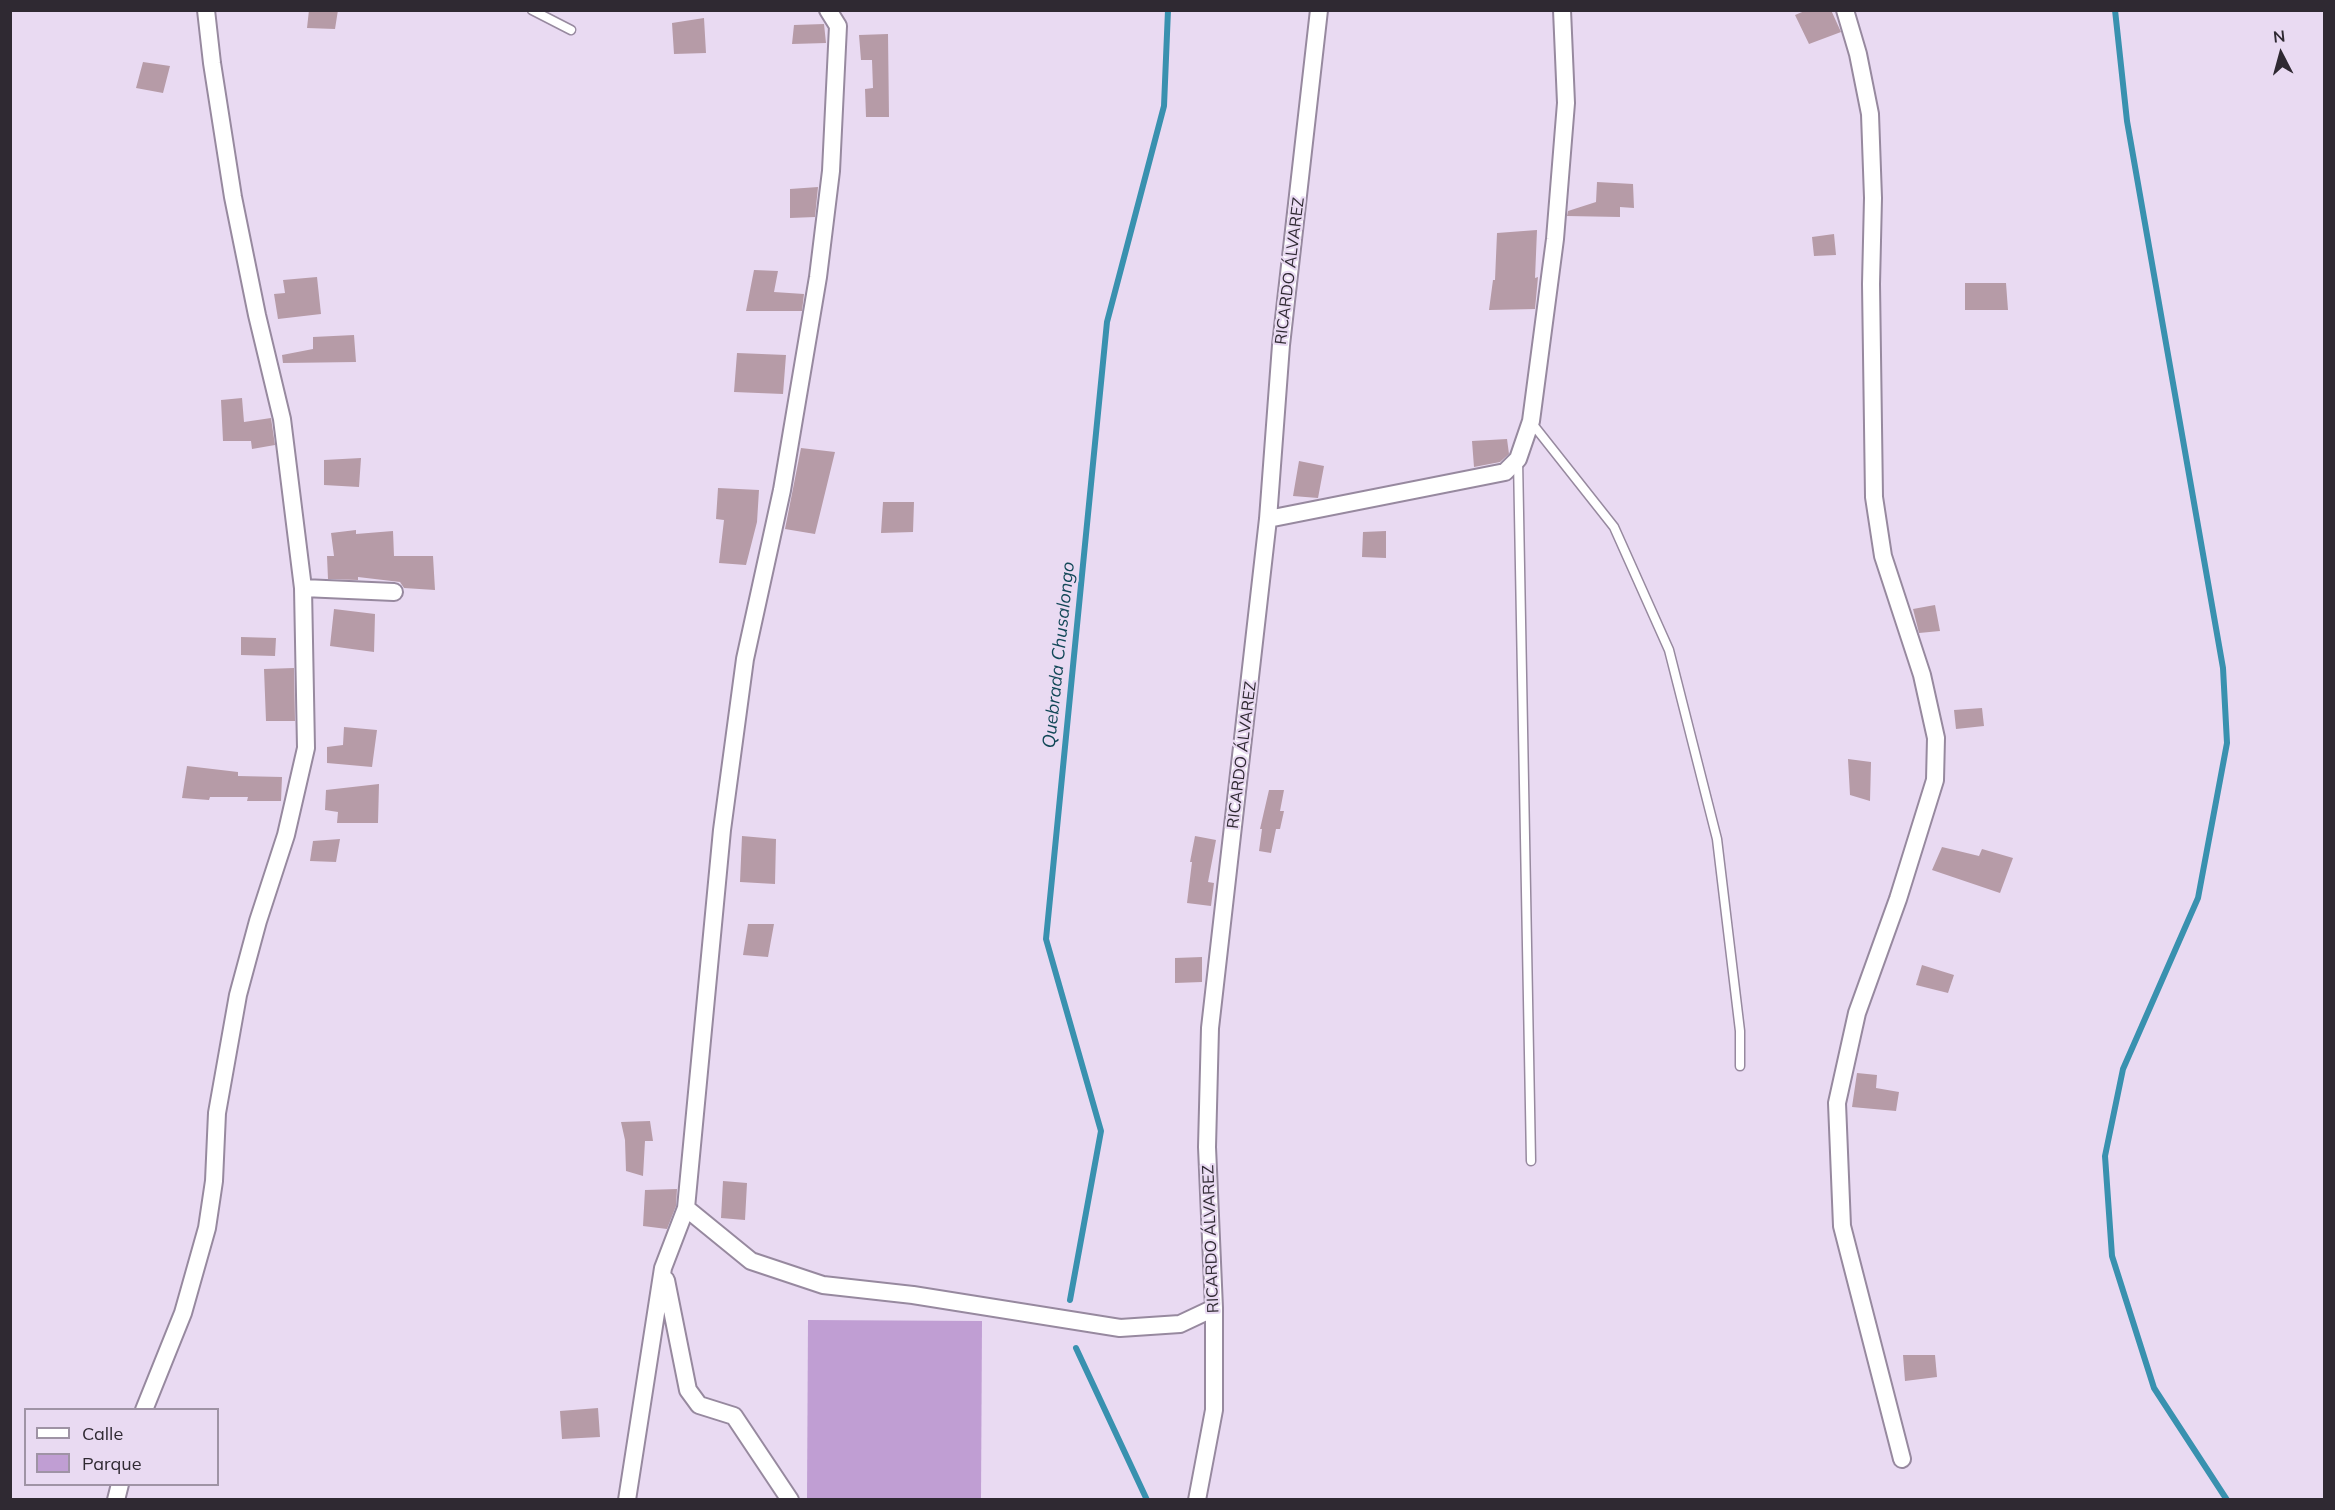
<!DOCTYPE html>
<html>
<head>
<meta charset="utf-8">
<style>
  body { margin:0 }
  #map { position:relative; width:2335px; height:1510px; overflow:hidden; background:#e9daf2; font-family:Mulish,sans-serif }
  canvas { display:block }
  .frame { position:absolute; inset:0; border:12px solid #2f2932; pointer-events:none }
  .legend { position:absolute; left:24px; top:1408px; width:195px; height:78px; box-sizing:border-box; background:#e9daf2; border:2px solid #9f93a5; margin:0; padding:8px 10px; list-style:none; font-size:18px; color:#2f2932 }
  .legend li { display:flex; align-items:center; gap:12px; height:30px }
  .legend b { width:30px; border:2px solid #9f93a5 }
  .north { position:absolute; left:2251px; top:24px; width:60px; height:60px; -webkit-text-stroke:4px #e9daf2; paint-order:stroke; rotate:354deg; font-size:16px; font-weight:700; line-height:24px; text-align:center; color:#2f2932 }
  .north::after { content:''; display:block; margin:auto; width:21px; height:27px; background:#2f2932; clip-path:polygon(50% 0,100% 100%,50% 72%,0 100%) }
</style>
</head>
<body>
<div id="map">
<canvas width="2335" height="1510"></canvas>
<div class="frame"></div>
<ul class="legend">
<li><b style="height:8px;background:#fff"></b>Calle</li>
<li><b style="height:16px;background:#c09ed3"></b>Parque</li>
</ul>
<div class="north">N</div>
</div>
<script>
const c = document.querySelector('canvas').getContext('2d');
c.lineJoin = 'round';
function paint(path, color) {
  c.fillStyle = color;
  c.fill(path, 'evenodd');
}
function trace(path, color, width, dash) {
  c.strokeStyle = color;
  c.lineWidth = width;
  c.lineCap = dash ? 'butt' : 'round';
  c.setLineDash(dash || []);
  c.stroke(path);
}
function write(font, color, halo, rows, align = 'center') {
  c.font = font + ' Mulish,sans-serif';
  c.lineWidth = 4.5;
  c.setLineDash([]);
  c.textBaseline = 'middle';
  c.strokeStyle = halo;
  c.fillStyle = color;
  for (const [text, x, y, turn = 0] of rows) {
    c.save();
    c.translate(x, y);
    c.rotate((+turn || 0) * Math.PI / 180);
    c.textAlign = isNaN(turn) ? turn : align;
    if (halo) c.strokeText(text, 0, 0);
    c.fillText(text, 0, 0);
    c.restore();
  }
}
const green = new Path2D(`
  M 808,1320 L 982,1321 L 981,1499 L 807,1499 Z`);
const stream = new Path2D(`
  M 2115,10 L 2127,121 L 2223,668 L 2227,743 L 2198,898 L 2123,1069 L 2105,1156 L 2112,1256 L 2154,1388 L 2227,1500
  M 1070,1300 L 1101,1131 L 1046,939 L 1107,322 L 1164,106 L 1168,10
  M 1076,1348 L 1147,1500`);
const building = new Path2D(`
  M 309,10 L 338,10 L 335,29 L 307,28 Z
  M 1807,10 L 1831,10 L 1841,32 L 1809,44 L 1795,15 Z
  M 704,18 L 706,53 L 674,54 L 672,23 Z
  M 824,24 L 826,43 L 792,44 L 794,25 Z
  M 888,34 L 889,117 L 866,117 L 865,89 L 873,88 L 872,60 L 861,60 L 859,35 Z
  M 143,62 L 170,66 L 163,93 L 136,88 Z
  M 1597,182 L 1633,184 L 1634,208 L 1620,207 L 1620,217 L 1567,216 L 1568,211 L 1596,202 Z
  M 818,187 L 815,217 L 790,218 L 790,189 Z
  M 1537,230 L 1535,278 L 1538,277 L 1535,309 L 1489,310 L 1493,280 L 1495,280 L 1497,233 Z
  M 1834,234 L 1836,255 L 1814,256 L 1812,237 Z
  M 754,270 L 778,271 L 774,292 L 804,294 L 802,311 L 746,311 Z
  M 317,277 L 321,314 L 278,319 L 274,294 L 285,293 L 283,280 Z
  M 1965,283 L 2006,283 L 2008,310 L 1965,310 Z
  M 354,335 L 356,362 L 283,363 L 282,355 L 313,349 L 313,337 Z
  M 737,353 L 786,355 L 783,394 L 734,392 Z
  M 242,398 L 244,422 L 271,418 L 275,445 L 252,449 L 251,441 L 223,441 L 221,400 Z
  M 1507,439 L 1509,454 L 1500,462 L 1474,467 L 1472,441 Z
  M 801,448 L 835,452 L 815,534 L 785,529 Z
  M 361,458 L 359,487 L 324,485 L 324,460 Z
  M 1299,461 L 1324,466 L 1318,498 L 1293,496 Z
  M 718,488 L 759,490 L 757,522 L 746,565 L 719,563 L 724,520 L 716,519 Z
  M 883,502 L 914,502 L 913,532 L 881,533 Z
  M 356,530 L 356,534 L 393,531 L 394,556 L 433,556 L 435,590 L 404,588 L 400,582 L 358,577 L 358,580 L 328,579 L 327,556 L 334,556 L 331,533 Z
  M 1386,531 L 1386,558 L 1362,557 L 1363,532 Z
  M 1935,605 L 1940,631 L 1919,633 L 1913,609 Z
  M 334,609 L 375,614 L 374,652 L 330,646 Z
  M 241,637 L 276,638 L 275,656 L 241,655 Z
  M 294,668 L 295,721 L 266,721 L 264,669 Z
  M 1982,708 L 1984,726 L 1956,729 L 1954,710 Z
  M 344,727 L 377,730 L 372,767 L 327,763 L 327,747 L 343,745 Z
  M 1848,759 L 1871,762 L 1870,801 L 1850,795 Z
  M 187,766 L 238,772 L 238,776 L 282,777 L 281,801 L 247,801 L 248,797 L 210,797 L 209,800 L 182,798 Z
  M 379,784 L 378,823 L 337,823 L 338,812 L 325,810 L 326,790 Z
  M 1269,790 L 1284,790 L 1280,811 L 1284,811 L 1280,829 L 1276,829 L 1271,853 L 1259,851 L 1262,829 L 1260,829 Z
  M 742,836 L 776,839 L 775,884 L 740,882 Z
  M 1195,836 L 1216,840 L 1208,882 L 1214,883 L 1211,906 L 1187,903 L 1192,862 L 1190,862 Z
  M 340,839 L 336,862 L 310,861 L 313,841 Z
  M 1942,847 L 1979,856 L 1982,849 L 2013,858 L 2000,893 L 1932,870 Z
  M 748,924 L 774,924 L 768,957 L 743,955 Z
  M 1202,957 L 1202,982 L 1175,983 L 1175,958 Z
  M 1922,965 L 1954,975 L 1948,993 L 1916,985 Z
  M 1857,1073 L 1877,1075 L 1876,1088 L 1899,1092 L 1896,1111 L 1852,1107 Z
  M 650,1121 L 653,1141 L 645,1141 L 643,1176 L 626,1171 L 625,1140 L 621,1122 Z
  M 723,1181 L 747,1183 L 745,1220 L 721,1218 Z
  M 677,1189 L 676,1206 L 667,1229 L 643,1226 L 645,1190 Z
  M 1903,1355 L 1935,1355 L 1937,1377 L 1905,1381 Z
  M 598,1408 L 600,1437 L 562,1439 L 560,1411 Z`);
const lane = new Path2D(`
  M 532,10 L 571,30
  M 1531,422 L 1614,527 L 1669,650 L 1717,839 L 1740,1031 L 1740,1066
  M 1518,459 L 1531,1161`);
const street = new Path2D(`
  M 1845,10 L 1858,54 L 1870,114 L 1873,198 L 1871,284 L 1874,497 L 1883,556 L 1922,675 L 1936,738 L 1935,780 L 1898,899 L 1857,1013 L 1837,1103 L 1842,1226 L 1902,1459
  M 1268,519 L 1505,472 L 1518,459 L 1531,421 L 1555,239 L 1566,103 L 1562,10
  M 303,588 L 394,592
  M 686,1208 L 751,1261 L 823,1285 L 913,1295 L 1120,1328 L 1180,1324 L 1214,1308
  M 666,1280 L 688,1390 L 699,1405 L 734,1416 L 790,1500
  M 144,1410 L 183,1313 L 207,1228 L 214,1181 L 217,1113 L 238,995 L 258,921 L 286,835 L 306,748 L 303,588 L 282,419 L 257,315 L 233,197 L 212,63 L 206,10
  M 116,1500 L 120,1484
  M 627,1500 L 663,1268 L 686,1208 L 722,830 L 745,659 L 782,490 L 818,277 L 831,171 L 838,26 L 828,10
  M 1197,1500 L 1214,1410 L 1214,1308 L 1207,1147 L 1210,1028 L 1268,519 L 1281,345 L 1319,10`);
const streetNames = [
  ["RICARDO ÁLVAREZ",1290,271,-83],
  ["RICARDO ÁLVAREZ",1242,755,-83],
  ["RICARDO ÁLVAREZ",1211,1239,-92]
];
const waterNames = [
  ["Quebrada Chusalongo",1059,655,-84]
];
paint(green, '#c09ed3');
trace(stream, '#3991af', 6);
paint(building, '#b69ba7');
trace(lane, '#97899f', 11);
trace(street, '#97899f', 20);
trace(lane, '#fff', 8);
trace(street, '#fff', 16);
write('16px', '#2f2932', '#e9daf2', streetNames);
write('italic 18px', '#114757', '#e9daf2', waterNames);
</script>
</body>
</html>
